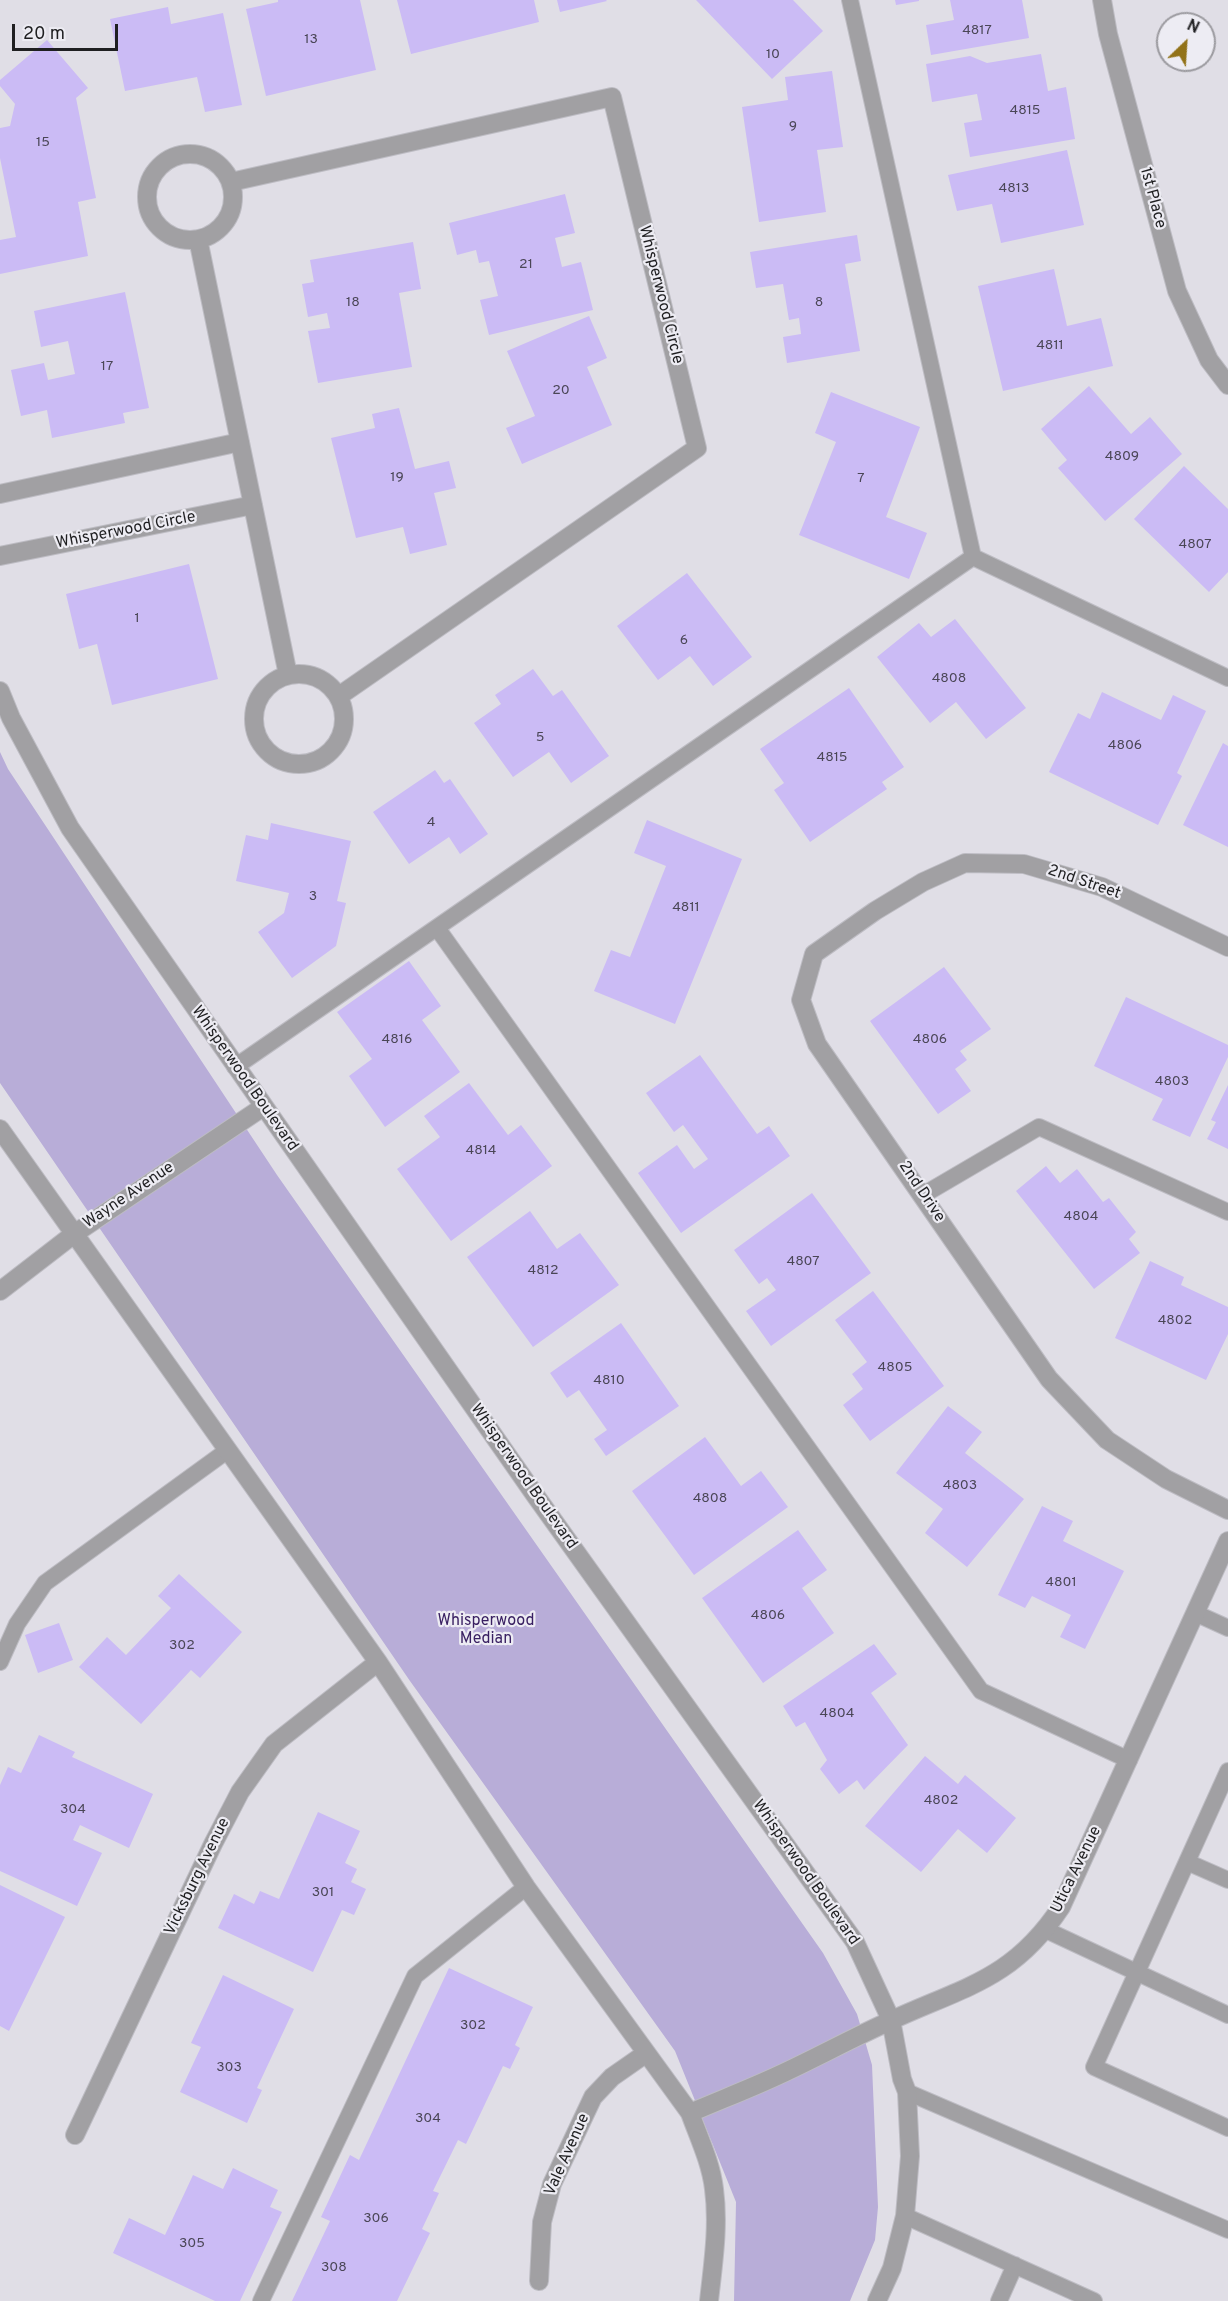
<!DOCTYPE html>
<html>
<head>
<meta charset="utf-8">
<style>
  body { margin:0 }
  #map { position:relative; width:1228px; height:2301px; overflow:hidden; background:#e0dee6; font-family:Overpass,sans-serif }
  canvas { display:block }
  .north { position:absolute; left:1156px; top:12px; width:60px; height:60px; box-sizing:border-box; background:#edecf3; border:2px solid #9b9a9f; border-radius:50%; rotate:25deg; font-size:16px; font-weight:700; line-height:24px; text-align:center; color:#1f1f21 }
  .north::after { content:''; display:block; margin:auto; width:21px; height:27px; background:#927218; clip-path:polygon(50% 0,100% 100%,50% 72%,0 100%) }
  .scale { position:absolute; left:12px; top:24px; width:106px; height:27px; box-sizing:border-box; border:3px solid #1f1f21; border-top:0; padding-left:8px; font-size:18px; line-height:21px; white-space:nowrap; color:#1f1f21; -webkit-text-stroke:4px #edecf3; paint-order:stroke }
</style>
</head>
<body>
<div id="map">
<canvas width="1228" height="2301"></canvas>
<div class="north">N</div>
<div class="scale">20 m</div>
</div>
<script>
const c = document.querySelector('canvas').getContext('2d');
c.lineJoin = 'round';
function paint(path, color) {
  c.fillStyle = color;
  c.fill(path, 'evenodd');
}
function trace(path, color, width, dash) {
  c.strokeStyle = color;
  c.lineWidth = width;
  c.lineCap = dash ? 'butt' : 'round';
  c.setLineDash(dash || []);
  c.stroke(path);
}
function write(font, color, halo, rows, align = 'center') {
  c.font = font + ' Overpass,sans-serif';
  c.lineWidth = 4.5;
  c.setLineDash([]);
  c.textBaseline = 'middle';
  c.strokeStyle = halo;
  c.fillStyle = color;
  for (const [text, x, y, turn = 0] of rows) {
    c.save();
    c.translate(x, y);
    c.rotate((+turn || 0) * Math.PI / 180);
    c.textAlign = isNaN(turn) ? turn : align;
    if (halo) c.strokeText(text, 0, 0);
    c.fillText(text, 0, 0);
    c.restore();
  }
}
const green = new Path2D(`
  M 0,752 L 8,769 L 277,1175 L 823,1953 L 857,2014 L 872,2065 L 878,2207 L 875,2240 L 850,2301 L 734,2301 L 736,2202 L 675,2051 L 410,1681 L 0,1083 Z`);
const building = new Path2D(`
  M 278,0 L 360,0 L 376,70 L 266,96 L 246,9 L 278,2 Z
  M 397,0 L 534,0 L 539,22 L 411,54 Z
  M 557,0 L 606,0 L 607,1 L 560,12 Z
  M 696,0 L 793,0 L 823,31 L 772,79 Z
  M 895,0 L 919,0 L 919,1 L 896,5 Z
  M 950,0 L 1022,0 L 1029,38 L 931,55 L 926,25 L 954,20 Z
  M 168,7 L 171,24 L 223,13 L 242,105 L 205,112 L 197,77 L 125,91 L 110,19 Z
  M 47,40 L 88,88 L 76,98 L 96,198 L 78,202 L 88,256 L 0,274 L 0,240 L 16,237 L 0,158 L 0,128 L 10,126 L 15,104 L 0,86 L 0,80 Z
  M 1041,54 L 1048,91 L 1066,87 L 1075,139 L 970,157 L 964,123 L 982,120 L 977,94 L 932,102 L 926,64 L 970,56 L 987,63 Z
  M 832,71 L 843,147 L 817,150 L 826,212 L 759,222 L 742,107 L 788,100 L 785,77 Z
  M 1067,150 L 1084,225 L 1001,243 L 992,204 L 957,211 L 948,175 Z
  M 565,194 L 575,233 L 555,238 L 562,267 L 581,262 L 593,310 L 489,335 L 480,300 L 498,296 L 489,261 L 479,263 L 476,250 L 457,255 L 449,223 Z
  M 857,235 L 861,261 L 845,264 L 860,351 L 787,363 L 783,337 L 801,334 L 799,318 L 789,320 L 783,284 L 756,288 L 750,252 Z
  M 413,242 L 421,289 L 399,293 L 412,367 L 318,383 L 308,331 L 330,328 L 327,313 L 308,317 L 302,284 L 314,282 L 310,260 Z
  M 1054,269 L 1067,326 L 1101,318 L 1113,366 L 1003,391 L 978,286 Z
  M 125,292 L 149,408 L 123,413 L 125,423 L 52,438 L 47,410 L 21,416 L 11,370 L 44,363 L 48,380 L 75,374 L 68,341 L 41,347 L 34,311 Z
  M 589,316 L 607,358 L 587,367 L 612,425 L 522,464 L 506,428 L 535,416 L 507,351 Z
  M 1089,386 L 1131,434 L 1150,417 L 1182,454 L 1105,521 L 1058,468 L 1067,460 L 1041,429 Z
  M 831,392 L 920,427 L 886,517 L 927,533 L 909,579 L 799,535 L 836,442 L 815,433 Z
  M 399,408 L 415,469 L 449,461 L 456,488 L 434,493 L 447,545 L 410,554 L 403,527 L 356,538 L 331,438 L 375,428 L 372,414 Z
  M 1184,466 L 1228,509 L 1228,572 L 1209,592 L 1134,519 Z
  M 189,564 L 218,679 L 112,705 L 97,644 L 79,649 L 66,594 Z
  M 687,573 L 752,657 L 713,686 L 690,656 L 658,680 L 617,626 Z
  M 955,619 L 1026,708 L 986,739 L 956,702 L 930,723 L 877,657 L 919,623 L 931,637 Z
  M 533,669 L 553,696 L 562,690 L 609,756 L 571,783 L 549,752 L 513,777 L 474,723 L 501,704 L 495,695 Z
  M 849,688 L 904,767 L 882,782 L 887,789 L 810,842 L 774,790 L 784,783 L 760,749 Z
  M 1102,692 L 1161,720 L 1173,695 L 1206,711 L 1177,773 L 1182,776 L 1158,825 L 1049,772 L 1078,713 L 1090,719 Z
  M 1223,743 L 1228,746 L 1228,847 L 1183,825 Z
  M 435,770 L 444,783 L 450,779 L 488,834 L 460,854 L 449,837 L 409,864 L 373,812 Z
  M 647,820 L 742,859 L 675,1024 L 594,991 L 611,950 L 630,957 L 666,866 L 634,853 Z
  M 271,823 L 351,841 L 337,901 L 346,903 L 336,946 L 292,978 L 258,932 L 284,913 L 289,893 L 236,881 L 246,835 L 268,840 Z
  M 409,961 L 441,1006 L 422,1020 L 460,1072 L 385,1127 L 349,1076 L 372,1059 L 337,1012 Z
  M 944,967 L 991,1029 L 960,1051 L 967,1060 L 955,1069 L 971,1091 L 938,1114 L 870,1021 Z
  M 1126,997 L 1228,1045 L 1228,1057 L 1190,1137 L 1152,1120 L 1163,1099 L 1094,1066 Z
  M 700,1055 L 757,1134 L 769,1126 L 790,1156 L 681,1233 L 638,1173 L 677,1145 L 694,1169 L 708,1159 L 683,1125 L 674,1132 L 646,1093 Z
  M 469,1083 L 508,1135 L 521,1125 L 552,1166 L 451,1241 L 397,1169 L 440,1137 L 424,1116 Z
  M 1228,1085 L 1228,1149 L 1207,1139 L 1216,1122 L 1211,1120 Z
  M 1046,1166 L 1060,1183 L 1077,1169 L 1103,1202 L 1109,1198 L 1136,1232 L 1129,1239 L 1140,1253 L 1094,1289 L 1016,1191 Z
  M 812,1193 L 871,1273 L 771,1346 L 746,1311 L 776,1290 L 767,1278 L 759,1284 L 734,1250 Z
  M 530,1211 L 557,1249 L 580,1233 L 619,1285 L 533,1347 L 467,1257 Z
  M 1150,1261 L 1184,1277 L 1181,1285 L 1228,1307 L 1228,1334 L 1206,1380 L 1115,1338 Z
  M 873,1291 L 944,1386 L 870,1441 L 843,1405 L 863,1389 L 852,1374 L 867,1362 L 835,1320 Z
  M 621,1323 L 679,1406 L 606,1456 L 594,1439 L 607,1430 L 579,1390 L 567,1398 L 550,1373 Z
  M 948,1406 L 982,1432 L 965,1453 L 1024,1499 L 967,1567 L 925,1533 L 943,1509 L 896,1473 Z
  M 705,1437 L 741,1486 L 761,1471 L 788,1507 L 694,1575 L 632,1491 Z
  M 1042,1506 L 1073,1521 L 1063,1541 L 1124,1571 L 1085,1649 L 1060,1637 L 1071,1615 L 1032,1596 L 1025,1608 L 998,1595 Z
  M 798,1530 L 827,1570 L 802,1588 L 834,1633 L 763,1683 L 702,1598 Z
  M 179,1574 L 242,1632 L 200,1678 L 191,1670 L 141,1724 L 79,1667 L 107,1637 L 126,1655 L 171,1608 L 158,1596 Z
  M 59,1623 L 73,1660 L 38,1673 L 25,1635 Z
  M 874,1644 L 897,1674 L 871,1693 L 908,1745 L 864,1790 L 857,1780 L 839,1794 L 820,1769 L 827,1760 L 805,1722 L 796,1727 L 783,1706 Z
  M 39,1735 L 75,1752 L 72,1757 L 153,1794 L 129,1848 L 80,1825 L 73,1840 L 102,1853 L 77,1906 L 0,1871 L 0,1785 L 8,1767 L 21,1773 Z
  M 925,1756 L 958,1784 L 965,1775 L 1016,1818 L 987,1853 L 958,1829 L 921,1872 L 865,1826 Z
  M 318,1812 L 360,1831 L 345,1863 L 357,1869 L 351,1882 L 366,1889 L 354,1915 L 342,1910 L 313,1972 L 218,1928 L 234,1894 L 254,1904 L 260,1891 L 279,1899 Z
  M 0,1885 L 65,1917 L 9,2031 L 0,2026 Z
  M 449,1968 L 533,2007 L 515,2045 L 520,2048 L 510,2069 L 503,2066 L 466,2144 L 458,2140 L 433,2191 L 439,2193 L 422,2229 L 430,2233 L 397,2301 L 292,2301 L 330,2221 L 321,2217 L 350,2155 L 359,2160 Z
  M 223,1975 L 294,2009 L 257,2088 L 262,2090 L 247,2123 L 180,2092 L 201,2047 L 191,2043 Z
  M 233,2168 L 278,2190 L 270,2207 L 282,2212 L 240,2301 L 215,2301 L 113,2253 L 129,2218 L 165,2235 L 193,2175 L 223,2189 Z`);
const lane = new Path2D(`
  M 850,0 L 973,557
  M 973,557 L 1228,678
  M 437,928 L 981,1691 L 1129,1760
  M 235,1067 L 973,557
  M 923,1195 L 1039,1127 L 1228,1212
  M 1195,1613 L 1228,1628
  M 0,1662 L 17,1624 L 45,1583 L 228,1450
  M 1228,1771 L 1094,2067 L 1228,2128
  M 1187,1862 L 1228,1880
  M 1046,1930 L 1228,2015
  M 907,2092 L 1228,2230
  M 905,2216 L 1094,2301
  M 261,2301 L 415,1976 L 526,1887
  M 999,2301 L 1015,2265`);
const street = new Path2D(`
  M 1102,0 L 1108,34 L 1177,291 L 1209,360 L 1228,385
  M147 197a43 43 0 1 1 86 0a43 43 0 1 1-86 0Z
  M 231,182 L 612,97 L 697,448 L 339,696
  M 198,239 L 288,675
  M 0,494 L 240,442
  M 0,556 L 253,505
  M254 719a45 45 0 1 1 90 0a45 45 0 1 1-90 0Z
  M 0,691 L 11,718 L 70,828 L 535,1495 L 855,1942 L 891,2020 L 902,2079 L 907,2092 L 910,2156 L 905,2216 L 892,2268 L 877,2301
  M 1228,947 L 1102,887 L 1024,864 L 965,863 L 923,882 L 875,911 L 814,954 L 801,1000 L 817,1044 L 1049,1379 L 1107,1440 L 1166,1479 L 1228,1510
  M 0,1129 L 378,1662 L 526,1887 L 690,2113 C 699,2138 711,2163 714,2189 C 719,2226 713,2264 709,2301
  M 0,1291 L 74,1234 L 263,1107
  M 690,2113 C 720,2100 749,2089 779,2075 C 816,2058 852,2038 890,2021 C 963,1987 1013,1980 1061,1907 L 1228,1541
  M 75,2135 L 213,1844 L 240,1792 L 274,1744 L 378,1662
  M 539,2281 L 542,2222 L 552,2184 L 593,2097 L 612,2077 L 645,2054`);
const numberNames = [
  ["4817",977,31],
  ["13",311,40],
  ["10",773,55],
  ["4815",1025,111],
  ["9",793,127],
  ["15",43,143],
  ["4813",1014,189],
  ["21",526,265],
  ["18",353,303],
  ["8",819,303],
  ["4811",1050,346],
  ["17",107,367],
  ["20",561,391],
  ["4809",1122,457],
  ["19",397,478],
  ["7",861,479],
  ["4807",1195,545],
  ["1",137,619],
  ["6",684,641],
  ["4808",949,679],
  ["5",540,738],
  ["4806",1125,746],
  ["4815",832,758],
  ["4",431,823],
  ["3",313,897],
  ["4811",686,908],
  ["4816",397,1040],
  ["4806",930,1040],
  ["4803",1172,1082],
  ["4814",481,1151],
  ["4804",1081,1217],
  ["4807",803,1262],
  ["4812",543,1271],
  ["4802",1175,1321],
  ["4805",895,1368],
  ["4810",609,1381],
  ["4803",960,1486],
  ["4808",710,1499],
  ["4801",1061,1583],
  ["4806",768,1616],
  ["302",182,1646],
  ["4804",837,1714],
  ["4802",941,1801],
  ["304",73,1810],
  ["301",323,1893],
  ["302",473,2026],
  ["303",229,2068],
  ["304",428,2119],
  ["306",376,2219],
  ["305",192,2244],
  ["308",334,2268]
];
const streetNames = [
  ["1st Place",1152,198,75],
  ["Whisperwood Circle",660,295,76],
  ["Whisperwood Circle",126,531,-11],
  ["2nd Street",1084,883,19],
  ["Whisperwood Boulevard",244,1079,55],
  ["2nd Drive",921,1192,56],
  ["Wayne Avenue",129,1196,-34],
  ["Whisperwood Boulevard",523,1477,55],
  ["Utica Avenue",1077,1870,-64],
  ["Whisperwood Boulevard",805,1873,55],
  ["Vicksburg Avenue",198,1877,-64],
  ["Vale Avenue",568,2155,-66]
];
const parkNames = [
  ["Whisperwood",486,1622],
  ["Median",486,1640]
];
paint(green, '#b8add8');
paint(building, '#cbbbf5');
trace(lane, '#bdbcc3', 18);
trace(street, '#bdbcc3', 20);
trace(lane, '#a1a0a3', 16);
trace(street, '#a1a0a3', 18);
write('14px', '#4a4656', null, numberNames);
write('16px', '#1f1f21', '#edecf3', streetNames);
write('16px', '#392062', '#edecf3', parkNames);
</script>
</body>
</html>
